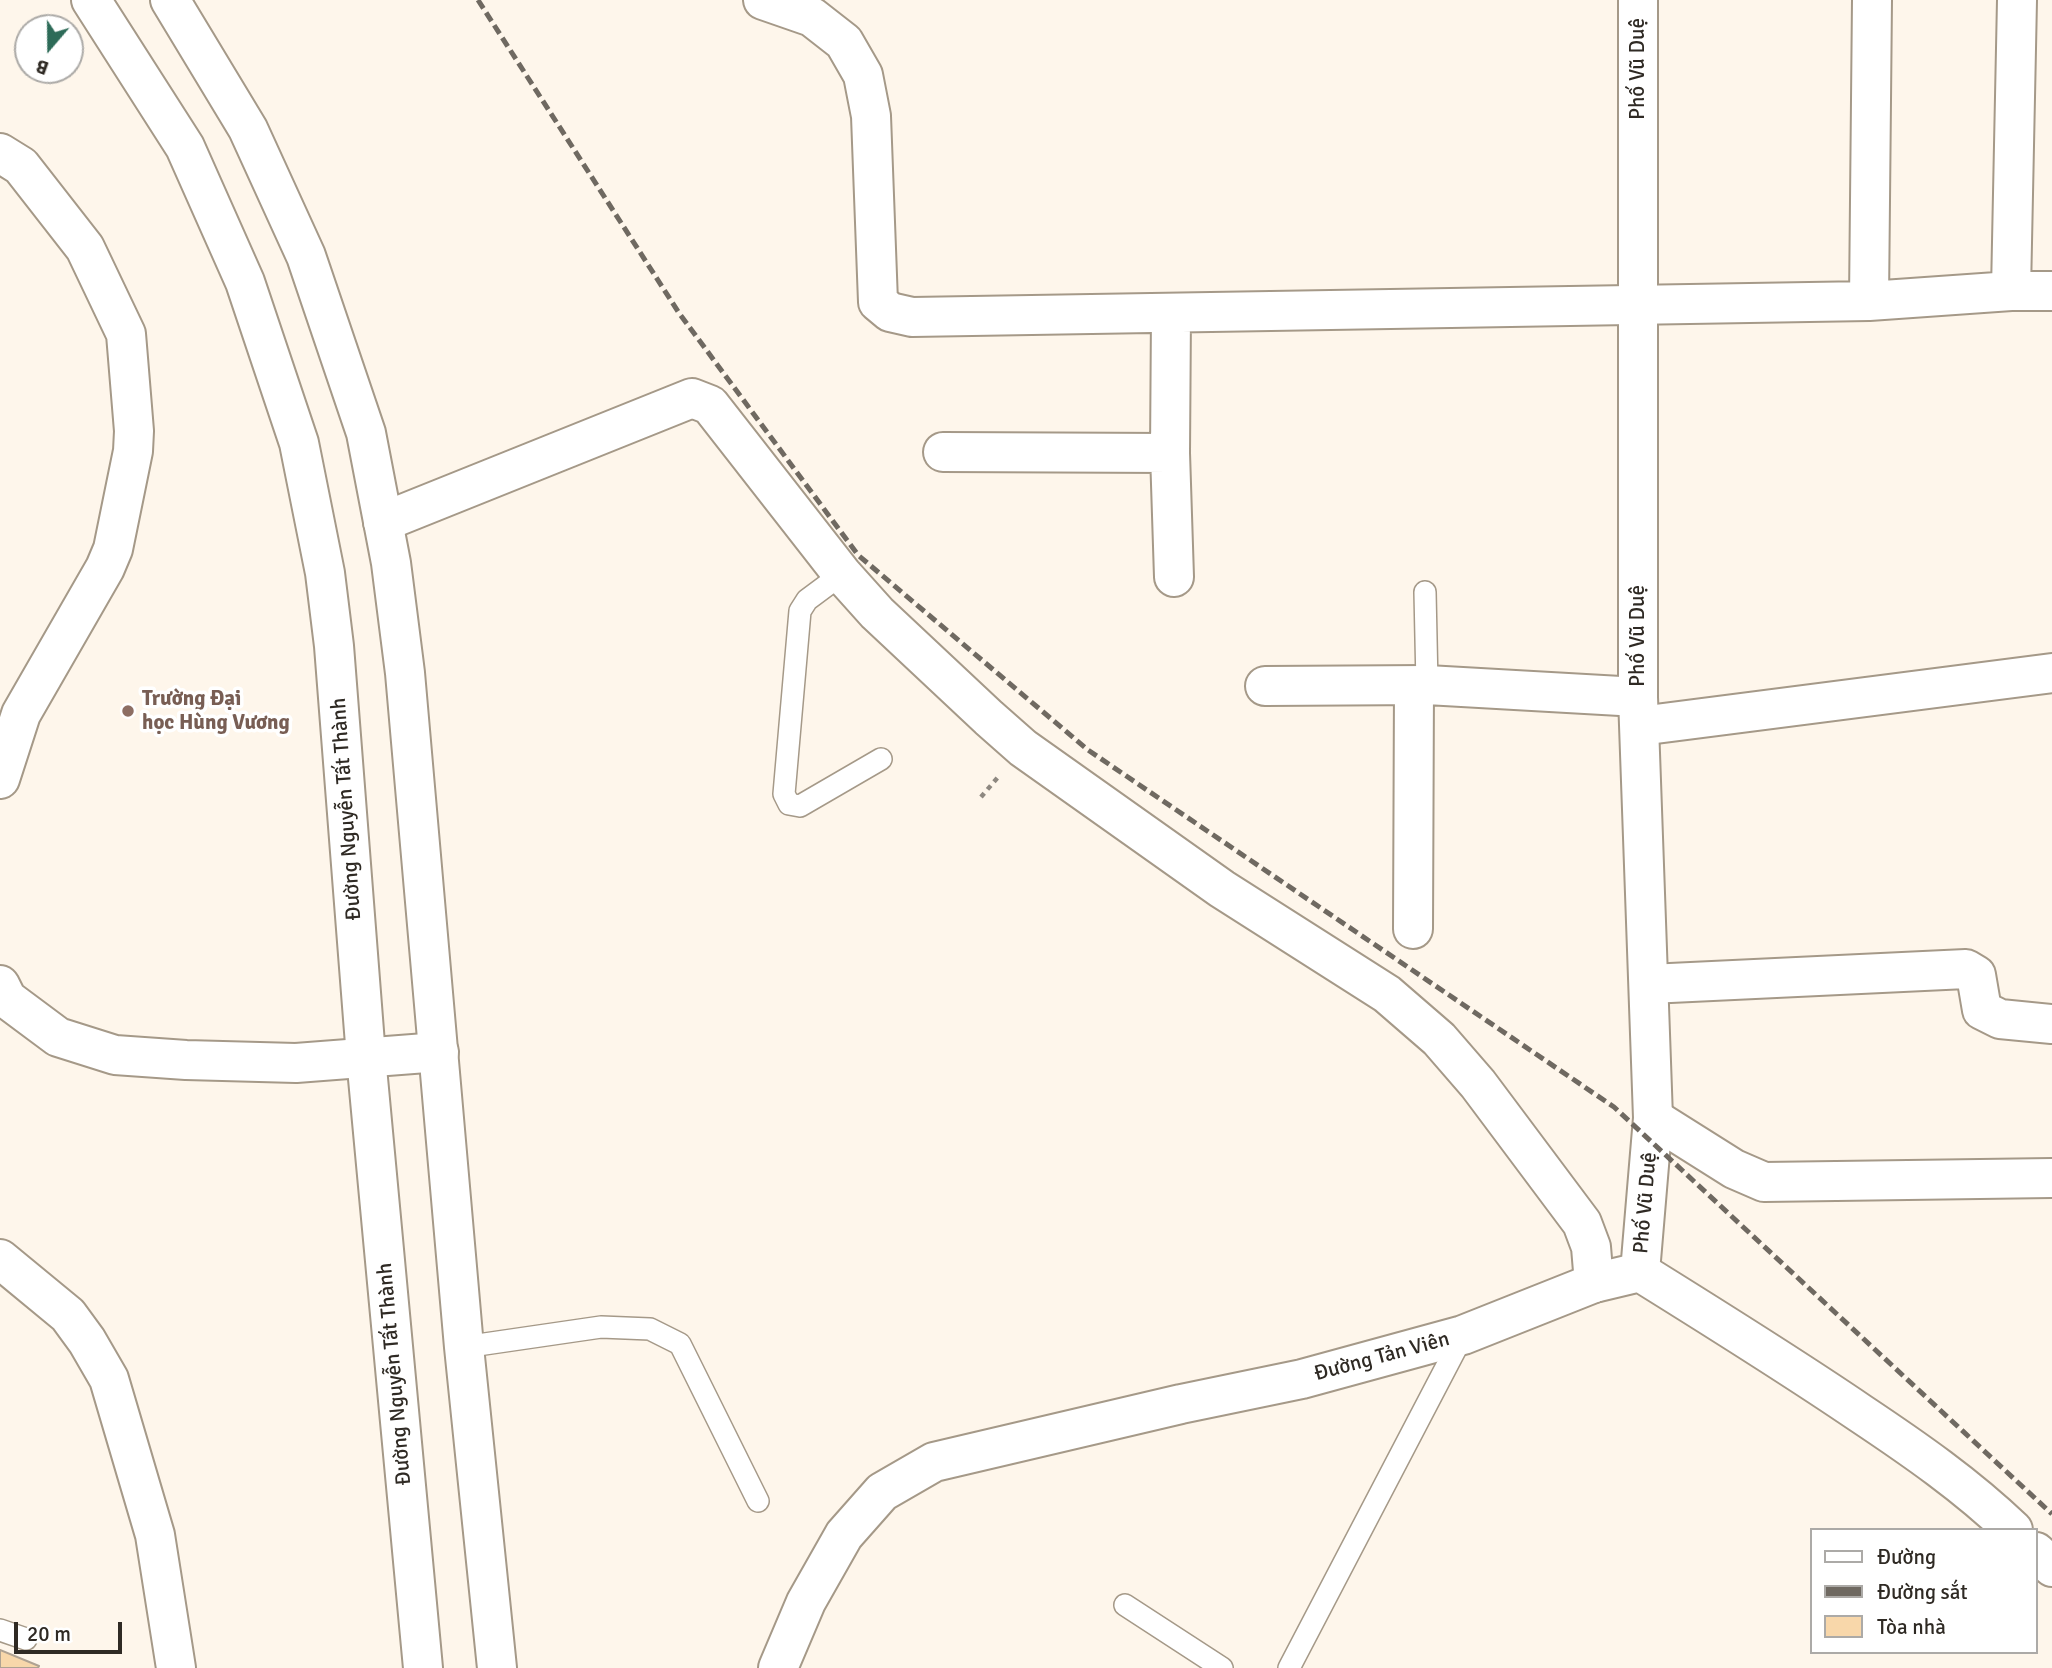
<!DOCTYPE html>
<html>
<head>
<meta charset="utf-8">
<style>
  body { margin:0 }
  #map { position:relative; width:2052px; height:1668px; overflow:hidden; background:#fef6eb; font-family:Signika,sans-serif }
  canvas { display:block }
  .legend { position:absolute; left:1810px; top:1528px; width:228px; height:126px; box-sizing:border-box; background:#fff; border:2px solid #acaaa7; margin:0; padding:9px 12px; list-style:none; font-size:21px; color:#2f2a24 }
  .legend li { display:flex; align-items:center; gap:14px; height:35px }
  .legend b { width:35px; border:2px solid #acaaa7 }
  .north { position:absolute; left:14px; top:14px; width:70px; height:70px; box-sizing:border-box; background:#fff; border:2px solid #acaaa7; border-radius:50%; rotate:200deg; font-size:19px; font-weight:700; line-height:28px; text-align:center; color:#2f2a24 }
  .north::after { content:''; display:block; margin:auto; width:24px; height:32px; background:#2d6b58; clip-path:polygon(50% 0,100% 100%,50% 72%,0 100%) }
  .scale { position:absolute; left:14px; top:1622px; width:108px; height:32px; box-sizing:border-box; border:4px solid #2f2a24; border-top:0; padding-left:9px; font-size:21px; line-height:24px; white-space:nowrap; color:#2f2a24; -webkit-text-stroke:5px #fff; paint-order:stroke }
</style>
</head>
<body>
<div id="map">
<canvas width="2052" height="1668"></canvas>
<ul class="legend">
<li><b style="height:9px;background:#fff"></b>Đường</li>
<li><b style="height:9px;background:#6f6961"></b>Đường sắt</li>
<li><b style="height:19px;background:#f8d7aa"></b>Tòa nhà</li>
</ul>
<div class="north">B</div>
<div class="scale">20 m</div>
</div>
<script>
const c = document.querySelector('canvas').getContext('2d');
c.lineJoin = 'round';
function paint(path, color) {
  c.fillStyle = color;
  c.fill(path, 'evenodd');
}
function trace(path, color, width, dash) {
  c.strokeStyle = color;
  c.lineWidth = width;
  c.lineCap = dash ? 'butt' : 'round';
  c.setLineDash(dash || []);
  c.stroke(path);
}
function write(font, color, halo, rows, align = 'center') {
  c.font = font + ' Signika,sans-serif';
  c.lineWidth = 7;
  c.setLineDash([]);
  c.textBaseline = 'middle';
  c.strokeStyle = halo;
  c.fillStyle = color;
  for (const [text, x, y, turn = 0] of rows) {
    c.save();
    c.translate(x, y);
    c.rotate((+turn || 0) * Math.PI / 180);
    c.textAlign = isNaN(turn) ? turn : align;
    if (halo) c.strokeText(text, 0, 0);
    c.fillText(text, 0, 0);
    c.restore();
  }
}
const building = new Path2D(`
  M 0,1650 L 39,1666 L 38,1668 L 0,1668 Z`);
const path = new Path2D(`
  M 981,797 L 999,776`);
const lane = new Path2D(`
  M 842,574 L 807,600 L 800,611 L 784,794 L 789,804 L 800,806 L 881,759
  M 1425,592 L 1427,685
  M 464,1347 L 601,1327 L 650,1329 L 680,1344 L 758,1501
  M 1125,1605 L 1222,1668
  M 0,1630 L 26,1639
  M 1289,1668 L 1463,1335`);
const street = new Path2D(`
  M 763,0 L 812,17 L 844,42 L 863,75 L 871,116 L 878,302 L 890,312 L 912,317 L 1869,301 L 2011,291 L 2052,291
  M 0,153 L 21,166 L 85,248 L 126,334 L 134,431 L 133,451 L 113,549 L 105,568 L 21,714 L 0,779
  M 2011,291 L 2017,0
  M 1869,301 L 1872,0
  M 1171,313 L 1170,453 L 1174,577
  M 943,452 L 1170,453
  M 383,522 L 692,398 L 710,405 L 842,574 L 877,613 L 989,718 L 1023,748 L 1222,889 L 1387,994 L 1439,1039 L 1478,1084 L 1582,1223 L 1591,1247 L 1594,1283
  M 1265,686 L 1427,685 L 1638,697
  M 1640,726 L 2052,673
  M 1413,929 L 1414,686
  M 1649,984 L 1966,969 L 1976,975 L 1982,1010 L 2000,1019 L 2052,1024
  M 0,985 L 7,999 L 58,1037 L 115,1055 L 186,1060 L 296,1063 L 439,1052
  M 1653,1118 L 1734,1169 L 1764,1182 L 2052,1178
  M 0,1259 L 68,1315 L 87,1341 L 109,1379 L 155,1535 L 176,1668`);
const secondary = new Path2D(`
  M 1638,0 L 1638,697 L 1653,1118 L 1640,1272
  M 2036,1552 L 2052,1567
  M 778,1668 L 806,1602 L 844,1535 L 882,1492 L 934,1462 L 1181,1404 L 1302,1379 L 1463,1335 L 1594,1283 L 1640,1272 C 1714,1318 1788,1364 1860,1413 C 1914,1449 1966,1485 2013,1530`);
const primary = new Path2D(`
  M 91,0 L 185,147 L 245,282 L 299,443 L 325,573 L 334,646 L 366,1057 L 423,1668
  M 170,0 L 248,129 L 306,256 L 366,433 L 391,563 L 405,673 L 464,1347 L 497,1668`);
const rail = new Path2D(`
  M 478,0 L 679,313 L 858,555 L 1088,750 L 1614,1107 L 2052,1514`);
const markers = [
  [128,711,7,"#8d6e63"]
];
const streetNames = [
  ["Phố Vũ Duệ",1638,69,-90],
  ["Phố Vũ Duệ",1638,636,-90],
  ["Đường Nguyễn Tất Thành",347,809,-94],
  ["Phố Vũ Duệ",1646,1203,-85],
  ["Đường Tản Viên",1382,1357,-15],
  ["Đường Nguyễn Tất Thành",395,1374,-95]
];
const educationNames = [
  ["Trường Đại",142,699],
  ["học Hùng Vương",142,723]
];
paint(building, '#f8d7aa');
trace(building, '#afa292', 2);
trace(lane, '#a59988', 24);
trace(street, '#a59988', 42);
trace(secondary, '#a59988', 42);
trace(primary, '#a59988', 42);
trace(path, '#8e8880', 4.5, [5, 5]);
trace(lane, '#fff', 21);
trace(street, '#fff', 38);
trace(secondary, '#fff', 38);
trace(primary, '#fff', 38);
trace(rail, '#6f6961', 5, [10, 5]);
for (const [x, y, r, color] of markers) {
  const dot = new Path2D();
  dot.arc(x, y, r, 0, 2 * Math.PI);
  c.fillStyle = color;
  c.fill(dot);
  trace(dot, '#fff', 2.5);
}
write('21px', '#2f2a24', '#fff', streetNames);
write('bold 21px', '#785e54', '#fff', educationNames, 'left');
</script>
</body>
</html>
